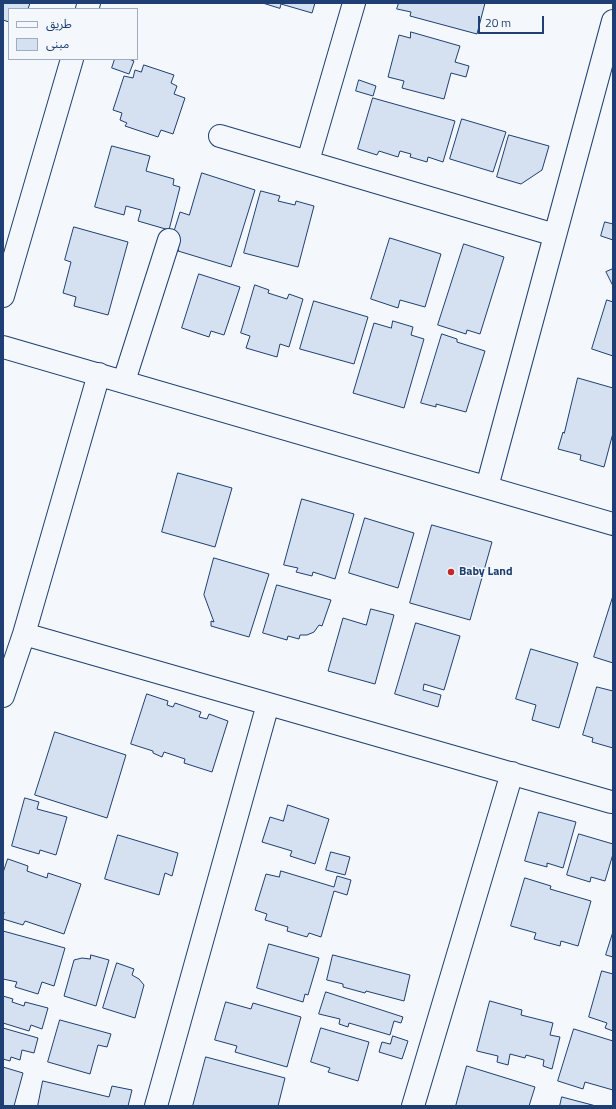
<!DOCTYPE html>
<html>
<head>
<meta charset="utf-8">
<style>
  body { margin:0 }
  #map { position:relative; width:616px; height:1109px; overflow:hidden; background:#f4f7fb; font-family:"Titillium Web","Noto Sans Arabic",sans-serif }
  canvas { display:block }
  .frame { position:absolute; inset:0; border:4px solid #1d3f73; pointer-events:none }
  .legend { position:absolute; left:8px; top:8px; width:130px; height:52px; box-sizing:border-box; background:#f4f7fb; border:1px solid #9eadc5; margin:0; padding:5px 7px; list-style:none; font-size:12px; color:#1d3f73 }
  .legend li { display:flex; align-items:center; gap:8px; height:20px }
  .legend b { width:20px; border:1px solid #9eadc5 }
  .scale { position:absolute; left:478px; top:16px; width:66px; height:18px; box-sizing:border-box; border:2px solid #1d3f73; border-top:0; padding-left:5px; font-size:12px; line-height:14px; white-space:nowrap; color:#1d3f73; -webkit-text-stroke:3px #f4f7fb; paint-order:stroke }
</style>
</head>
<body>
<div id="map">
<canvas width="616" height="1109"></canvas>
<div class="frame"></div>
<ul class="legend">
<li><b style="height:5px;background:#f4f7fb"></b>طريق</li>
<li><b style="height:11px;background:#d5e0f0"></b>مبنى</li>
</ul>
<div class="scale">20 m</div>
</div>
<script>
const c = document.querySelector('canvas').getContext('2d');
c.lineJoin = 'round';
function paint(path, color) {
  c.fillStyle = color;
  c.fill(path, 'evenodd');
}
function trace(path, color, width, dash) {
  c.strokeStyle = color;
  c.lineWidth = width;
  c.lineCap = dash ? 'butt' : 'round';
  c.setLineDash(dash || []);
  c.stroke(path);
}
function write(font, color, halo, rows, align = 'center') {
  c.font = font + ' "Titillium Web",sans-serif';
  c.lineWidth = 3;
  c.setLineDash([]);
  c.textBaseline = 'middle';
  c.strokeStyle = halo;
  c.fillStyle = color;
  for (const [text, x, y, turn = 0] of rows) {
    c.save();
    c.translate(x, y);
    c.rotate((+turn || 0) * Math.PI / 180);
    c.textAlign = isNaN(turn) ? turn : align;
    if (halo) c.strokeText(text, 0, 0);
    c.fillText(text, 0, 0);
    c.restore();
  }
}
const building = new Path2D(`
  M 3,3 L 30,3 L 28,9 L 9,9 L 9,22 L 3,20 Z
  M 263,3 L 315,3 L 312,13 L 281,4 L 280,8 Z
  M 399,3 L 485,3 L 477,34 L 410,16 L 411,12 L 397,9 Z
  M 411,32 L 460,46 L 455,62 L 469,66 L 466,77 L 451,73 L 444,99 L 402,88 L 404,81 L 388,77 L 399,35 L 410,38 Z
  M 115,59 L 129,59 L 134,61 L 129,74 L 112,68 Z
  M 144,65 L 174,75 L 171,83 L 177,86 L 174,94 L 185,98 L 173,134 L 161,130 L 158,137 L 125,126 L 127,123 L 120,120 L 122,113 L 113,110 L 124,76 L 133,78 L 135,70 L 141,72 Z
  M 359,80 L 376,86 L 373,96 L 356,91 Z
  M 373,98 L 455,121 L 443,162 L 428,157 L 427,162 L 410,157 L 411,154 L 400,151 L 398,157 L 379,151 L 377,155 L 358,149 Z
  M 462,119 L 506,132 L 493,172 L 450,159 Z
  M 509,135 L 549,146 L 542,170 L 521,184 L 497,177 Z
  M 112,146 L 150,156 L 146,171 L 174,179 L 173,185 L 180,187 L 169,230 L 138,221 L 141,210 L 126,206 L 124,215 L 95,207 Z
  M 202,173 L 255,190 L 231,267 L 178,251 L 179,250 L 169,247 L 180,212 L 189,215 Z
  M 261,191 L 280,196 L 278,201 L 295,205 L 296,201 L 314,206 L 298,267 L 244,253 Z
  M 605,222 L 613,224 L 613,240 L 601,236 Z
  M 74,227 L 128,242 L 108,315 L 74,306 L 76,297 L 63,293 L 71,262 L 65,260 Z
  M 390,238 L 441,254 L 425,307 L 400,300 L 398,308 L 371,299 Z
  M 464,244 L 504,257 L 480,334 L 467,330 L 466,334 L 438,325 Z
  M 613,269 L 613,286 L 606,272 Z
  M 199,274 L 240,287 L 224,335 L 211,331 L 209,337 L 182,328 Z
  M 255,285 L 269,290 L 268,293 L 287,299 L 289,294 L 303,299 L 289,347 L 280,344 L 277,357 L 246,348 L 250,336 L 241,333 Z
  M 607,300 L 613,302 L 613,356 L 592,349 Z
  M 314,301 L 368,317 L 354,364 L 300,349 Z
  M 393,321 L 413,327 L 411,335 L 424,339 L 404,408 L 353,393 L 374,323 L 391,328 Z
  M 442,334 L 457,339 L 457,342 L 485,351 L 466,412 L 436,404 L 436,407 L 421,403 Z
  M 578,378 L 613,388 L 613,433 L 604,467 L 580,460 L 581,455 L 558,449 L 563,432 L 564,433 Z
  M 178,473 L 232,488 L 215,547 L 162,532 Z
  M 302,499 L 354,514 L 335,579 L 313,572 L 312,576 L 296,572 L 298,568 L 284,565 Z
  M 365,518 L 414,533 L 398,588 L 349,573 Z
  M 432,525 L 492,542 L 470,620 L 410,603 Z
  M 214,558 L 269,574 L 249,637 L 211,626 L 211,621 L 214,622 L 204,595 Z
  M 277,585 L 331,600 L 322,626 L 319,625 L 314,632 L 307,635 L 300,635 L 299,639 L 288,636 L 287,640 L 263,633 Z
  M 613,596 L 613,663 L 594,657 Z
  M 371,609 L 394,615 L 375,684 L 328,671 L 343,618 L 366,625 Z
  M 416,623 L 460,636 L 444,690 L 424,684 L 423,690 L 441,695 L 438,707 L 395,694 Z
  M 531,649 L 578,663 L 559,728 L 532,720 L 536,705 L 516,699 Z
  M 597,687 L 613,691 L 613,748 L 592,742 L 593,738 L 583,735 Z
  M 147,694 L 168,701 L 167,705 L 173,707 L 175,703 L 201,712 L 199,717 L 207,719 L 209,714 L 228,721 L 212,772 L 184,763 L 185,759 L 164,752 L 162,757 L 153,753 L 153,751 L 131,744 Z
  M 55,732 L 126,755 L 107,818 L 35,795 Z
  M 25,798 L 39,802 L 37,809 L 67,817 L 56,855 L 40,850 L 39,854 L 12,846 Z
  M 288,805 L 329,819 L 315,864 L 290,856 L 292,851 L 262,842 L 270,817 L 283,821 Z
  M 539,812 L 576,822 L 563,868 L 547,863 L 547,867 L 525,861 Z
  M 579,834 L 613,844 L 613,854 L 605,881 L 591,877 L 590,882 L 567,875 Z
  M 118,835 L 178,853 L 172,876 L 165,873 L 159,895 L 105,879 Z
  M 331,852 L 350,857 L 345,875 L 326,870 Z
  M 8,859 L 28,866 L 27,871 L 47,878 L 48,873 L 81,884 L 64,934 L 25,921 L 23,925 L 3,919 L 4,912 L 3,912 L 3,873 Z
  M 281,871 L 334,887 L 337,876 L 351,880 L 347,895 L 334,891 L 321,937 L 309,933 L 307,937 L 287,931 L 288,927 L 265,920 L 267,914 L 255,910 L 266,874 L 279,877 Z
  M 525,878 L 551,886 L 550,889 L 591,901 L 578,946 L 561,941 L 560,946 L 534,939 L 536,933 L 511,926 Z
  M 3,931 L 65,948 L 54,986 L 42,982 L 38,994 L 15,987 L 17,982 L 3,979 Z
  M 613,932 L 613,957 L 606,955 Z
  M 269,944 L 319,958 L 308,995 L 305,994 L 303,1002 L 257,988 Z
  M 91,955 L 109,960 L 96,1006 L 64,996 L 74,960 L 82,958 L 90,959 Z
  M 333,955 L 410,975 L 404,1001 L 366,991 L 365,993 L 343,987 L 343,984 L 327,980 Z
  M 117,963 L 134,969 L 132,975 L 139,979 L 144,985 L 135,1018 L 103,1008 Z
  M 602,971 L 613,974 L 613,1031 L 605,1028 L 607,1023 L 589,1017 Z
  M 326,992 L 403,1017 L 401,1023 L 394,1021 L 390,1035 L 349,1023 L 348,1027 L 339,1024 L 340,1019 L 319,1014 Z
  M 3,996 L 13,999 L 12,1002 L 24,1006 L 25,1002 L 48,1008 L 42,1029 L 31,1025 L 29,1031 L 3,1023 Z
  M 490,1001 L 522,1010 L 521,1015 L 553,1023 L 550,1035 L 560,1037 L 552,1069 L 543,1066 L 544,1060 L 526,1055 L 525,1058 L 510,1054 L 508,1065 L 497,1062 L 498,1056 L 477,1051 Z
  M 226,1002 L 251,1009 L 253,1003 L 301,1017 L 287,1067 L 235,1052 L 237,1046 L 215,1040 Z
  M 60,1020 L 111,1034 L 107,1047 L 98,1045 L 90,1074 L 48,1062 Z
  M 3,1028 L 38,1038 L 34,1053 L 22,1050 L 20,1060 L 11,1057 L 10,1061 L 3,1059 Z
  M 321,1028 L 369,1042 L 358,1081 L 328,1072 L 330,1068 L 311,1062 Z
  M 574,1029 L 613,1041 L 613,1090 L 585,1082 L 583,1089 L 558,1081 Z
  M 393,1036 L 408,1041 L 402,1059 L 379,1052 L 382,1042 L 390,1044 Z
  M 206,1057 L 285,1078 L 278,1106 L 193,1106 Z
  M 467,1066 L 535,1087 L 529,1106 L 456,1106 Z
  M 3,1067 L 23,1073 L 14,1106 L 3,1106 Z
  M 43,1081 L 109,1097 L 112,1086 L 132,1090 L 128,1106 L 38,1106 Z
  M 562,1097 L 596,1106 L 560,1106 Z`);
const minor = new Path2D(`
  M 87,9 L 89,3
  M 220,136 L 555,235
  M 308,161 L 354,3
  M 3,296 L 72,59
  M 3,347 L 613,524
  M 124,381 L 169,240
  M 487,487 L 613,21
  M 24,634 L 611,802
  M 3,696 L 24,634 L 99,374
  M 156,1106 L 268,704
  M 413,1106 L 512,773`);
const markers = [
  [451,572,4,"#c62828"]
];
const poiNames = [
  ["Baby Land",459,572]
];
paint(building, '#d5e0f0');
trace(building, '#1d3f73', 1);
trace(minor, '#1d3f73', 24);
trace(minor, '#f4f7fb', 22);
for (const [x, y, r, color] of markers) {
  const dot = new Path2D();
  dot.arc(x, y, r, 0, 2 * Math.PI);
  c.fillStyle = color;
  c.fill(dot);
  trace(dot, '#f4f7fb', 1.5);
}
write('bold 12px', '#1d3f73', '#f4f7fb', poiNames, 'left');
</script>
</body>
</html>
